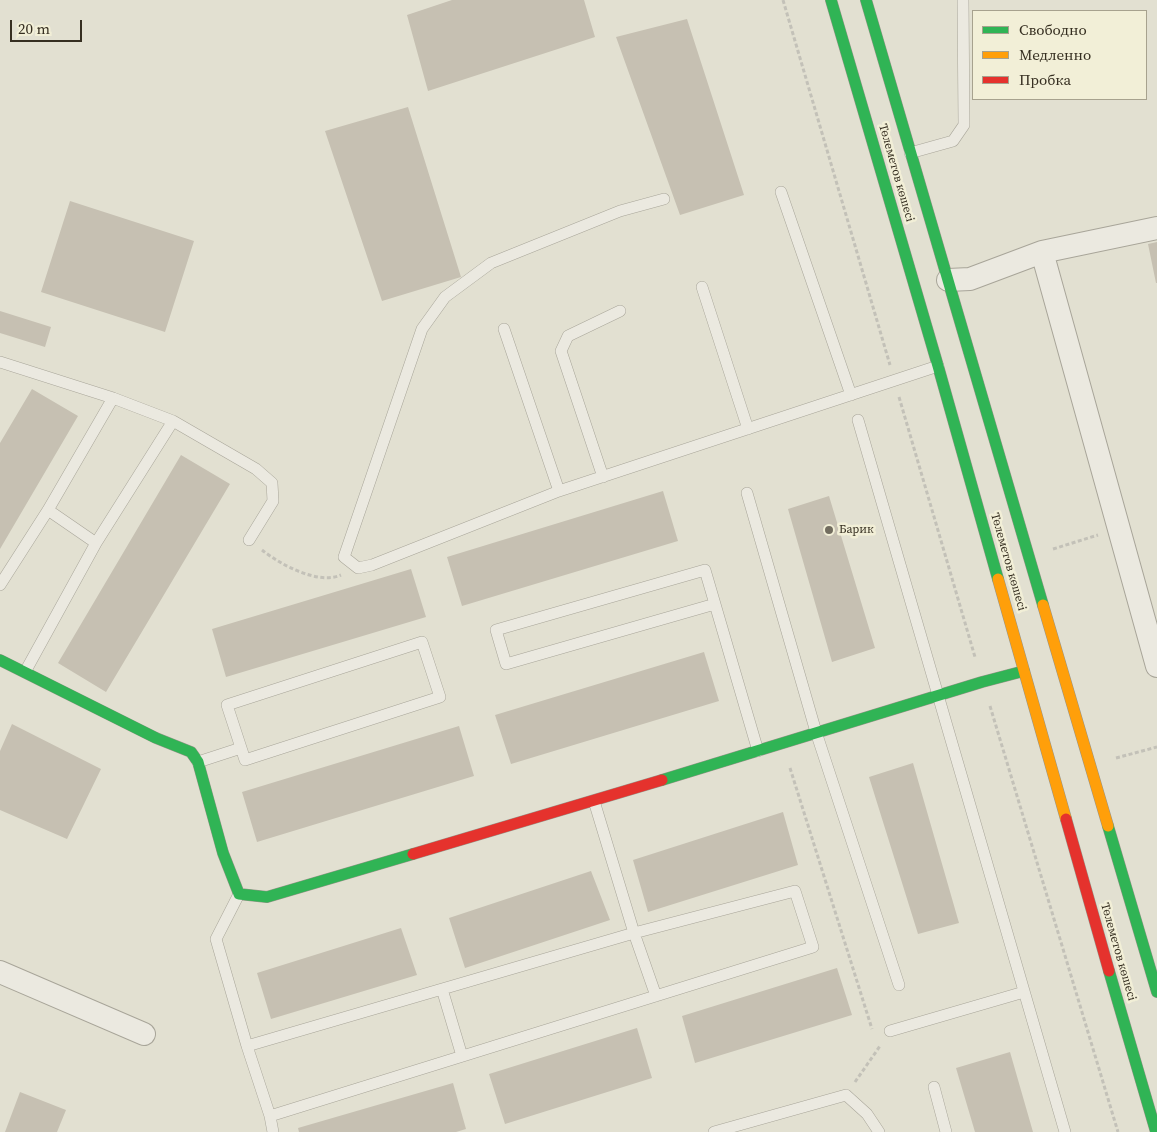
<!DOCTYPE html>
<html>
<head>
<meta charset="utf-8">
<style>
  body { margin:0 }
  #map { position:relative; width:1157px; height:1132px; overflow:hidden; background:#e2e0d1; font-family:"Source Serif 4",serif }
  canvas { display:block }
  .legend { position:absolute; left:972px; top:10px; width:175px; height:90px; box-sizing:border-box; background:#f2efd7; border:1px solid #a7a28e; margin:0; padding:6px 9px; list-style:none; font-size:15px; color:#362f21 }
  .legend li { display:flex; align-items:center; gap:10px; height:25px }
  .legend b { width:25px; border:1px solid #a7a28e }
  .scale { position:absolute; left:10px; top:20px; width:72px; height:22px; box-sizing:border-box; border:2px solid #362f21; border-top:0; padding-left:6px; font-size:15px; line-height:18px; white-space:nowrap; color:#362f21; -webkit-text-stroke:4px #f2efd7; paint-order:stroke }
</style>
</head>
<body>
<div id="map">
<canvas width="1157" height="1132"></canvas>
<ul class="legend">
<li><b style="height:6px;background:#30b455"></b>Свободно</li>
<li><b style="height:6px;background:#ff9f0a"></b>Медленно</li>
<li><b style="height:6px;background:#e5322d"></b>Пробка</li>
</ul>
<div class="scale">20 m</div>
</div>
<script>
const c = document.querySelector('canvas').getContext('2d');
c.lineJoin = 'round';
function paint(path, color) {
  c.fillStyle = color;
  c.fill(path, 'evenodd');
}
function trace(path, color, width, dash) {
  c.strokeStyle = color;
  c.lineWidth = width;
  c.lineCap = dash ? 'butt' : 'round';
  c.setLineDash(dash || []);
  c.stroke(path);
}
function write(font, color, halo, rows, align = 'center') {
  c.font = font + ' "Source Serif 4",serif';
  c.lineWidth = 5;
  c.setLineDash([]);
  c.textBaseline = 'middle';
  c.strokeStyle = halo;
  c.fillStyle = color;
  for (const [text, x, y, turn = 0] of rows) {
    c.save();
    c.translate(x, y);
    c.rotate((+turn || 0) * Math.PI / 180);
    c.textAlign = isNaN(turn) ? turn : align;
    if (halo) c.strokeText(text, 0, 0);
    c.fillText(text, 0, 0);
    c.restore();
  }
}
const building = new Path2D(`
  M 452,0 L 584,0 L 595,37 L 428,91 L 407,15 Z
  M 687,19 L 744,195 L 680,215 L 616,37 Z
  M 408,107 L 461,277 L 382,301 L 325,131 Z
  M 70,201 L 194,241 L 165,332 L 41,292 Z
  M 1157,242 L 1157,283 L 1156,283 L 1148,244 Z
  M 0,311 L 51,327 L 45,347 L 0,333 Z
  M 32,389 L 78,416 L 0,549 L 0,443 Z
  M 181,455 L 230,484 L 106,692 L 58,663 Z
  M 663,491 L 678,541 L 462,606 L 447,557 Z
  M 829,496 L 875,648 L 832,662 L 788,509 Z
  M 411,569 L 426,617 L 226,677 L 212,629 Z
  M 704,652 L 719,701 L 511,764 L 495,715 Z
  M 12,724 L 101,769 L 67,839 L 0,810 L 0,751 Z
  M 459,726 L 474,776 L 257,842 L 242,792 Z
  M 913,763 L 959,923 L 918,934 L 869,777 Z
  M 783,812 L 798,865 L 648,912 L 633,860 Z
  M 591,871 L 610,920 L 465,968 L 449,918 Z
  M 401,928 L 417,975 L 271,1019 L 257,973 Z
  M 837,968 L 852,1015 L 695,1063 L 682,1016 Z
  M 637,1028 L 652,1078 L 505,1124 L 489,1074 Z
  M 1010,1052 L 1033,1132 L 975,1132 L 956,1068 Z
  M 453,1083 L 466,1129 L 456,1132 L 299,1132 L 298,1128 Z
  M 20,1092 L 66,1110 L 57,1132 L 5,1132 Z`);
const path = new Path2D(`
  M 783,0 L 890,365
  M 899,397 L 975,657
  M 1053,549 L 1098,535
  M 262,550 C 281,565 318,585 341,575
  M 990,706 L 1118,1132
  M 1116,758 L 1157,747
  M 790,768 L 872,1029
  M 855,1082 L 880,1046`);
const lane = new Path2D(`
  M 910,153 L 953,141 L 964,125 L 963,0
  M 781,192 L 851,395
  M 664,199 L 620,211 L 491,263 L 445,297 L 422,329 L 344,557 L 358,568 L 372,565 L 559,491 L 938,366
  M 702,287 L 748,429
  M 504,329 L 559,491
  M 0,362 L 113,398
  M 858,420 L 1065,1132
  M 173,421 L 256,469 L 272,483 L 273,501 L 249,540
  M 603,477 L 561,351 L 568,336 L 620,311
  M 747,493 L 816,732 L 899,985
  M 48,510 L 96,543
  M 0,585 L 48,510 L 113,398 L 173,421 L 96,543 L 25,672
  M 715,604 L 506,664 L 496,630 L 705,570 L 758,751
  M 422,642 L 440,697 L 245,760 L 227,705 Z
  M 198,762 L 241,748
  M 594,801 L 634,933 L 656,996
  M 239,894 L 216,939 L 247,1046 L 270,1116 L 813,947 L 795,891 L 634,933 L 247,1046
  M 442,989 L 462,1056
  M 890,1031 L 1024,992
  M 934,1087 L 946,1132
  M 270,1116 L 273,1132
  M 714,1132 L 846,1095 L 867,1114 L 879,1132`);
const street = new Path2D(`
  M 1042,252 L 1157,666
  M 948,280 L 970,279 L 1042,252 L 1157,228
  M 0,972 L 144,1034`);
const fast = new Path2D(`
  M 831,0 L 938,366 L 998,579
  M 866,0 L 1043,605
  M 0,660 L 156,738 L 191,752 L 198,762 L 223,853 L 239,894 L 267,897 L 413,854
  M 662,780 L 982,682 L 1024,671
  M 1108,826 L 1157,992
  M 1109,971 L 1156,1132`);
const slow = new Path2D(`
  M 998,579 L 1066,819
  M 1043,605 L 1108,826`);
const jam = new Path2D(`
  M 1066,819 L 1109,971
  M 413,854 L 662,780`);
const markers = [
  [829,530,5,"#726d5f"]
];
const streetNames = [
  ["Төлеметов көшесі",896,173,74],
  ["Төлеметов көшесі",1008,562,74],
  ["Төлеметов көшесі",1118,952,74]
];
const poiNames = [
  ["Барик",839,530]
];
paint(building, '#c6c0b2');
trace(lane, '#a8a599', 12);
trace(street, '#a8a599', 24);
trace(fast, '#979489', 12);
trace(slow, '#979489', 12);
trace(jam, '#979489', 12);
trace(path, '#c3c1b8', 3, [4, 2.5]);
trace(lane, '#ebe9e0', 11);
trace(street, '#ebe9e0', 22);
trace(fast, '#30b455', 11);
trace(slow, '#ff9f0a', 11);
trace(jam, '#e5322d', 11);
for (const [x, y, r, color] of markers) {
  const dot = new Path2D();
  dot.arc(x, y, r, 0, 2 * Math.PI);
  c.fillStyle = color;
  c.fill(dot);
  trace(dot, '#f2efd7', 2);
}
write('12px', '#362f21', '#f2efd7', streetNames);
write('12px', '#362f21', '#f2efd7', poiNames, 'left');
</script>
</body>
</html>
